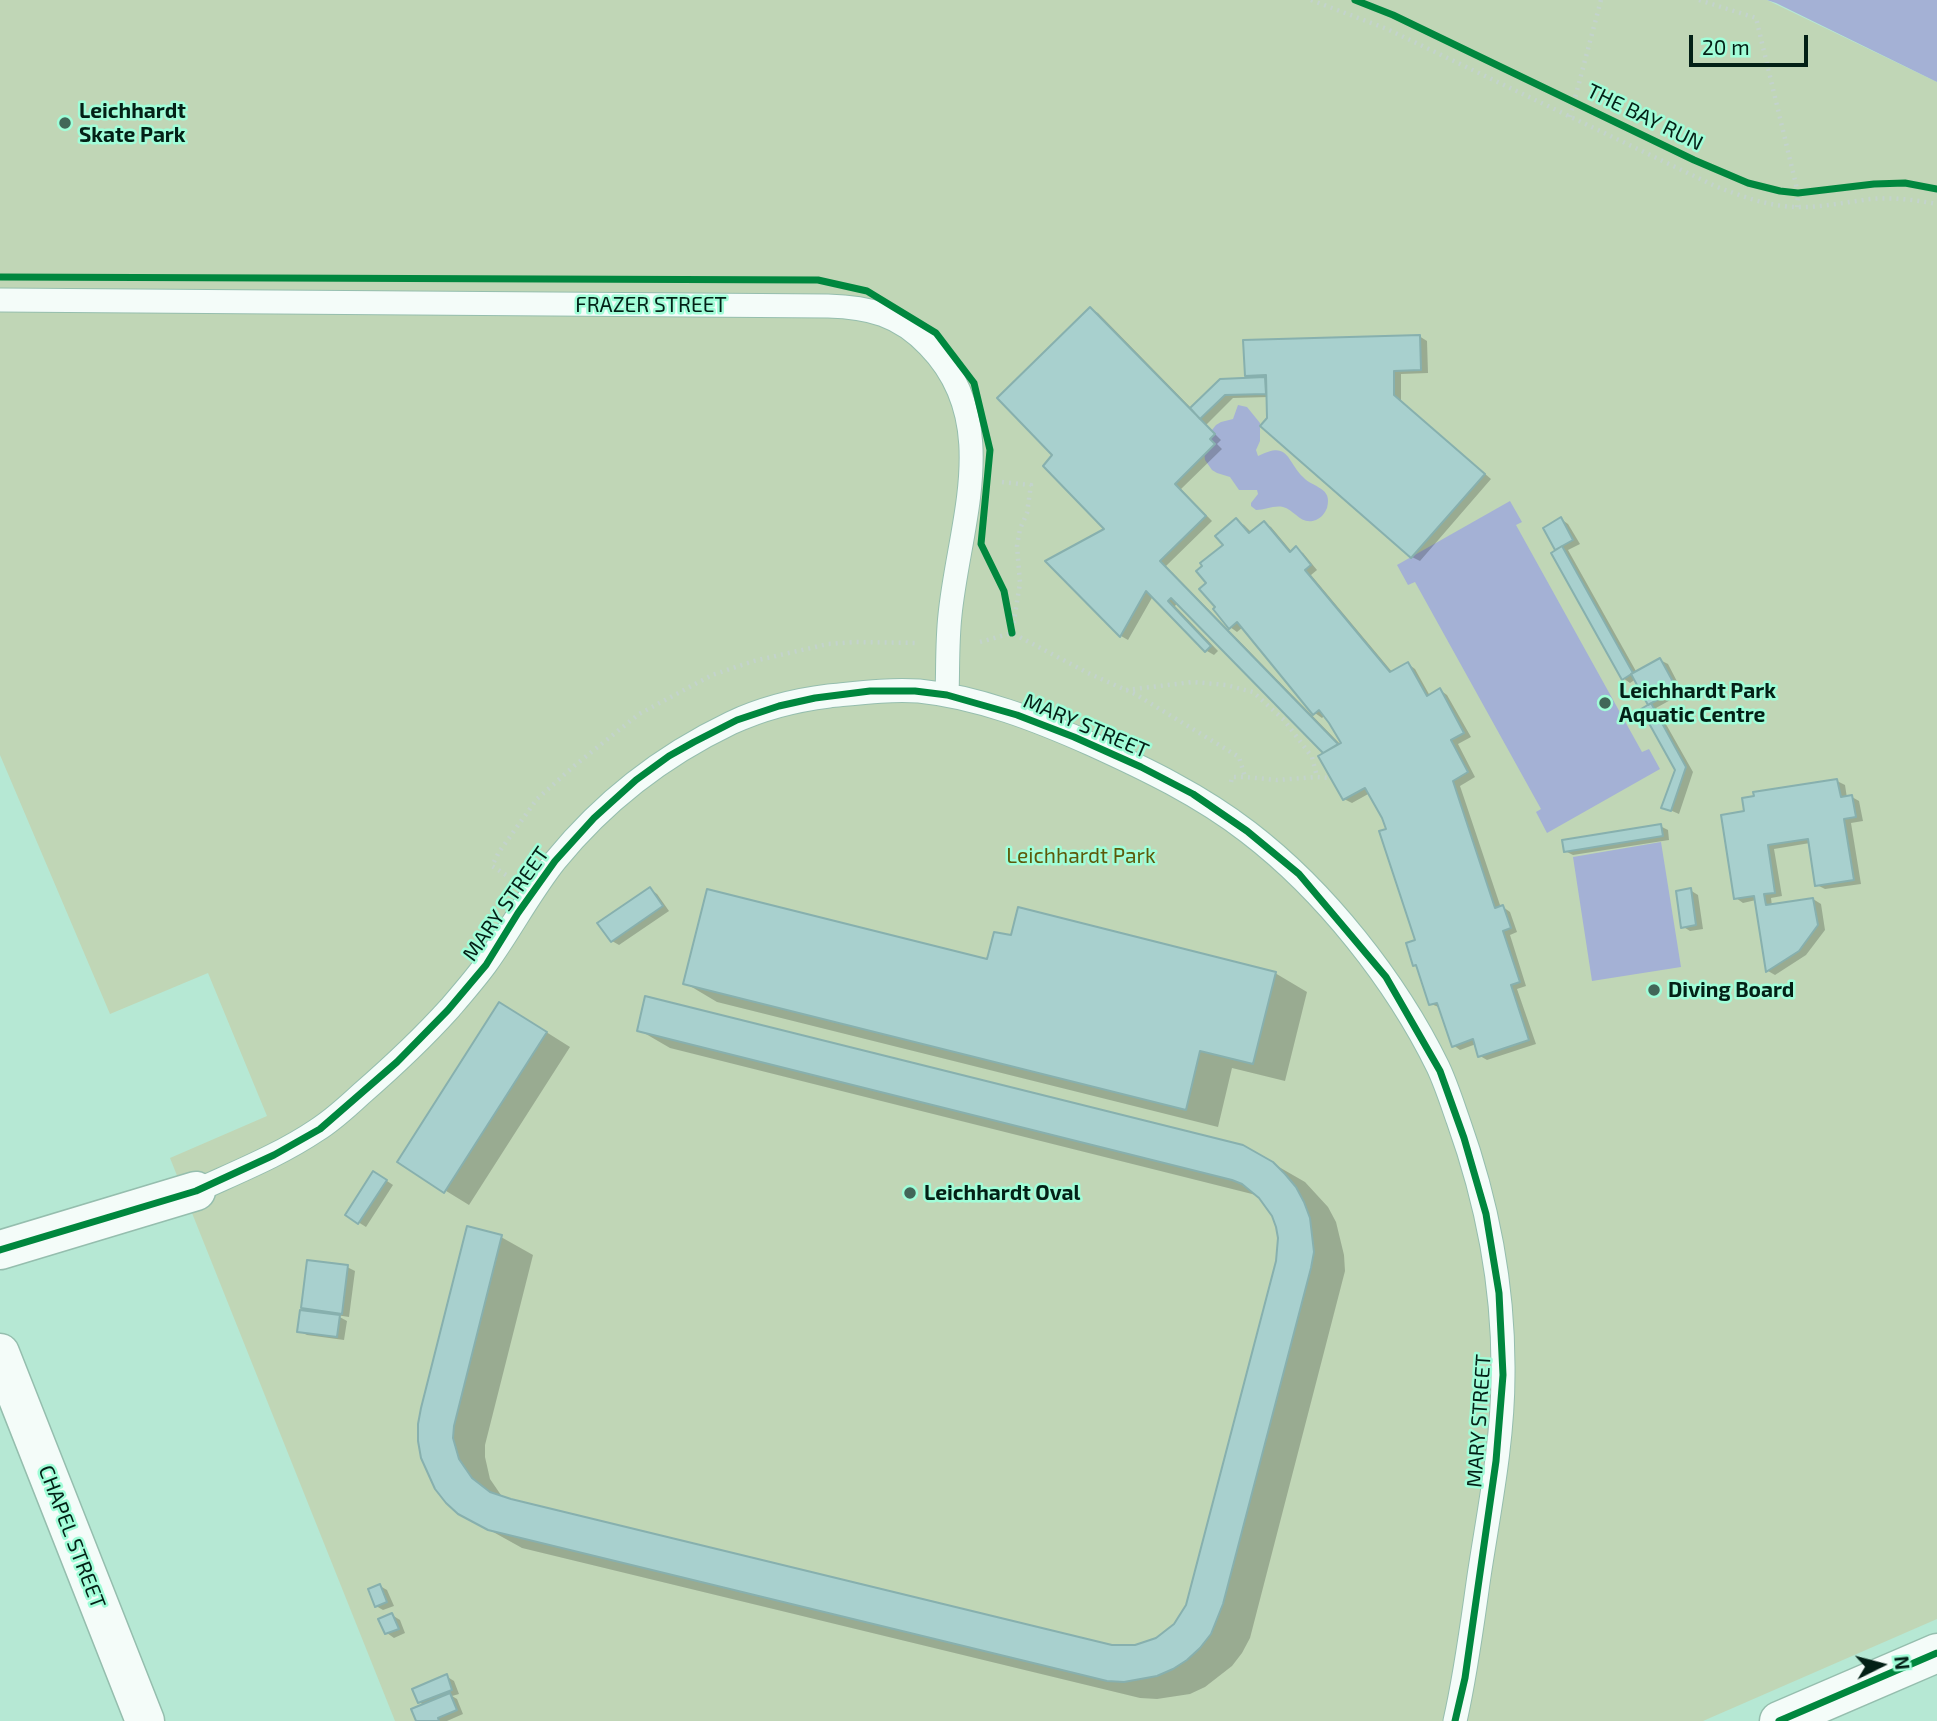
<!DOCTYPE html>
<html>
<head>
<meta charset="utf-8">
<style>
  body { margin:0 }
  #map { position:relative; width:1937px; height:1721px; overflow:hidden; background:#b6e8d4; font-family:"Exo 2",sans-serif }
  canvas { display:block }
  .north { position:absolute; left:1846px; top:1630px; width:70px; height:70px; -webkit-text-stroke:5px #a1fdd8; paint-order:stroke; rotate:84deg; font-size:19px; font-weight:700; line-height:28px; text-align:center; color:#032016 }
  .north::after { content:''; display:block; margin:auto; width:24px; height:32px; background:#032016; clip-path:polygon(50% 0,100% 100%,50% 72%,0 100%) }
  .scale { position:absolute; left:1689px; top:35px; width:119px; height:32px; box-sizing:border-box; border:4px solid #032016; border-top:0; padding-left:9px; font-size:21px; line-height:24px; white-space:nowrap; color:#032016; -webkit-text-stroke:5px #a1fdd8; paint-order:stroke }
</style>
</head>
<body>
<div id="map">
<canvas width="1937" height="1721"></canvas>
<div class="north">N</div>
<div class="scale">20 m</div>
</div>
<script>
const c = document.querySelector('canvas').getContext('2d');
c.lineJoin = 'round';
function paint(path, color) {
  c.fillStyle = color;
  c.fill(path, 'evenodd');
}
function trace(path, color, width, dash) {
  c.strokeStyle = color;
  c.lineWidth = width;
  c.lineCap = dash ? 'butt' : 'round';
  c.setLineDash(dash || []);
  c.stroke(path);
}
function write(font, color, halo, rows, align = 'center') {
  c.font = font + ' "Exo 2",sans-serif';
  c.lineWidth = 5;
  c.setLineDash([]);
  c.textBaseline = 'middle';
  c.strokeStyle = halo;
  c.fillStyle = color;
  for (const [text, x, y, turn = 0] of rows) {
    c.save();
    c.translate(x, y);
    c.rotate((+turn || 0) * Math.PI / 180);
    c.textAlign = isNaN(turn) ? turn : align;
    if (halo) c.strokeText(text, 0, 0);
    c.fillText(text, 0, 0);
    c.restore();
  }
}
const green = new Path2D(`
  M 0,0 L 1767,0 L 1937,82 L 1937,1619 L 1703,1721 L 395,1721 L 170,1158 L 267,1116 L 208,973 L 110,1014 L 0,755 Z`);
const water = new Path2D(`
  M 1767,0 L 1937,0 L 1937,82 L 1776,3 Z
  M 1238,405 L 1247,407 L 1260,423 L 1260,441 L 1256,450 L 1258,456 C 1289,440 1286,460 1303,477 C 1313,488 1333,487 1327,508 C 1325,513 1321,518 1316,520 C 1301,526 1295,510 1283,507 C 1274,505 1265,510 1256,510 L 1251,506 L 1251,503 L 1258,494 L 1257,490 L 1239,490 L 1230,477 L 1217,473 L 1212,470 L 1205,460 L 1204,451 L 1212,430 L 1216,425 L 1221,422 L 1233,419 Z
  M 1510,501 L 1522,522 L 1516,525 L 1642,752 L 1649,749 L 1660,769 L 1547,833 L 1536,812 L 1541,809 L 1415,582 L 1408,585 L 1397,565 Z
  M 1661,842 L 1681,967 L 1592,981 L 1573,857 Z`);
const shadow = new Path2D(`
  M 1091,309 L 1098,313 L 1192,409 L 1255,379 L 1246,375 L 1419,336 L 1427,341 L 1428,373 L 1401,374 L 1401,401 L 1491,479 L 1420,561 L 1412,557 L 1262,426 L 1269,419 L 1268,397 L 1233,398 L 1206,425 L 1221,440 L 1217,444 L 1222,449 L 1181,489 L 1212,521 L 1166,566 L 1341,745 L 1343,743 L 1325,715 L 1322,718 L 1315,713 L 1243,627 L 1237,632 L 1230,627 L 1218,608 L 1209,584 L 1237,521 L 1244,525 L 1252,533 L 1264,523 L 1271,527 L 1292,552 L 1296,549 L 1303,553 L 1317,570 L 1311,575 L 1393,673 L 1408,664 L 1415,669 L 1430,696 L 1440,690 L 1447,695 L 1471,737 L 1458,744 L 1475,777 L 1460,786 L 1501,908 L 1503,907 L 1510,912 L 1517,932 L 1510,935 L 1526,986 L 1517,989 L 1536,1044 L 1487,1060 L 1480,1056 L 1476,1044 L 1460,1050 L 1453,1045 L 1441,1008 L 1431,1004 L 1418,967 L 1415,965 L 1417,941 L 1388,830 L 1370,793 L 1352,803 L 1344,799 L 1325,753 L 1178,602 L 1175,606 L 1218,651 L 1214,655 L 1207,651 L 1153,596 L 1128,640 L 1121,636 L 1048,561 L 1107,529 L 1055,455 Z
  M 1561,519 L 1568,524 L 1580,544 L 1568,550 L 1637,673 L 1660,660 L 1668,664 L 1683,693 L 1656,708 L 1658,710 L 1693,772 L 1679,814 L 1663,807 L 1677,769 L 1652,705 L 1636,679 L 1630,683 L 1623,678 L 1545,528 Z
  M 1837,781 L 1845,785 L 1847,798 L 1852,797 L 1859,801 L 1863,821 L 1851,823 L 1861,884 L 1825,889 L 1817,885 L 1810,843 L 1774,849 L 1782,896 L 1771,898 L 1772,906 L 1813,899 L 1821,904 L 1825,930 L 1806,955 L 1775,975 L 1768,971 L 1756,900 L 1743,903 L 1736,898 L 1746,812 Z
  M 1660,826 L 1668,830 L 1669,840 L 1573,855 L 1565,851 Z
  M 650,889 L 657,894 L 669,911 L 619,945 L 612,941 Z
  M 1690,890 L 1698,895 L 1703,929 L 1690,931 L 1682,926 Z
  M 989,961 L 1275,973 L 1307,992 L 1285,1081 L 1232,1068 L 1218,1127 L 717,1002 L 685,983 Z
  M 524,1018 L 570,1047 L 469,1205 L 399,1162 Z
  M 639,1030 L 1272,1163 L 1305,1182 L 1328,1207 L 1336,1222 L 1344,1255 L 1345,1271 L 1250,1638 L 1242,1653 L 1232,1666 L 1205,1687 L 1190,1694 L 1157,1699 L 1140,1698 L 522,1548 L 459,1513 L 437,1488 L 501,1237 L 533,1255 L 485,1445 L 485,1457 L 490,1479 L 503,1498 L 1112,1647 L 1135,1647 L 1157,1640 L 1175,1625 L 1187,1606 L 1278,1261 L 1279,1238 L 1274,1216 L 1260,1196 L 670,1048 Z
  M 381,1177 L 393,1185 L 366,1227 L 347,1215 Z
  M 347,1267 L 355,1271 L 349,1317 L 336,1315 L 347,1321 L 344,1340 L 307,1335 L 299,1331 L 314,1314 L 303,1307 Z
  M 380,1586 L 387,1590 L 394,1606 L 383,1610 L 376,1606 Z
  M 392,1615 L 400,1620 L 405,1633 L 394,1638 L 387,1633 Z
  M 446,1676 L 454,1681 L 459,1694 L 452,1696 L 457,1699 L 463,1714 L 447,1721 L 418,1721 L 424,1705 L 419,1702 Z`);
const building = new Path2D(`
  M 1090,307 L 1215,434 L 1210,439 L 1215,444 L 1175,484 L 1206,516 L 1160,561 L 1338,744 L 1323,753 L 1171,598 L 1168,601 L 1211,646 L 1205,652 L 1146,591 L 1120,637 L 1045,561 L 1104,529 L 1043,466 L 1052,455 L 997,398 Z
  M 1420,335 L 1421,370 L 1394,371 L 1394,395 L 1485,474 L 1411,558 L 1260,426 L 1267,418 L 1266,375 L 1245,376 L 1243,340 Z
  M 1265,377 L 1266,394 L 1225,395 L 1200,419 L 1190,408 L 1220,379 Z
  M 1561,517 L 1573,540 L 1555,550 L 1543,528 Z
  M 1236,518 L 1249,533 L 1264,521 L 1290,552 L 1296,546 L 1311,565 L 1305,570 L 1390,672 L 1408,662 L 1427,696 L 1440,688 L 1464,733 L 1451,740 L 1468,772 L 1453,781 L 1495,908 L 1503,905 L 1511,928 L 1503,931 L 1520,982 L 1511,985 L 1529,1040 L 1478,1057 L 1473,1039 L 1452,1047 L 1437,1003 L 1429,1005 L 1416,965 L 1413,966 L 1406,943 L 1415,940 L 1379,831 L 1386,829 L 1382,818 L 1365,788 L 1343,800 L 1318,756 L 1341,743 L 1329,723 L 1319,710 L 1313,715 L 1237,622 L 1229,629 L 1213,609 L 1215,607 L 1199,589 L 1206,583 L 1196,571 L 1202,566 L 1200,563 L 1223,545 L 1215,536 Z
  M 1562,546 L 1633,673 L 1622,680 L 1551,553 Z
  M 1660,658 L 1677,689 L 1648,705 L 1631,674 Z
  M 1651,703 L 1686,767 L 1671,811 L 1661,808 L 1675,770 L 1641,709 Z
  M 1837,779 L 1841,797 L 1852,795 L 1856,817 L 1844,819 L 1854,880 L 1815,886 L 1808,839 L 1768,845 L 1775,893 L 1764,894 L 1766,905 L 1813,898 L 1818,925 L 1799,951 L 1766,972 L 1754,896 L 1734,899 L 1721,815 L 1744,811 L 1742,798 L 1754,796 L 1753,792 Z
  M 1661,824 L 1663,836 L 1564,852 L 1562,840 Z
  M 650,887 L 663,906 L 611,942 L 597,923 Z
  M 1691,888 L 1696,925 L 1681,928 L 1676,891 Z
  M 707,889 L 987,959 L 994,932 L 1011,935 L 1018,907 L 1276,972 L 1253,1064 L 1200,1051 L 1186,1110 L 683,984 Z
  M 645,996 L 1243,1145 L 1273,1162 L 1285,1174 L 1296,1187 L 1304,1202 L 1310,1218 L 1314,1252 L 1311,1268 L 1223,1604 L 1211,1634 L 1200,1648 L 1187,1660 L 1173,1669 L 1157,1676 L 1124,1682 L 1107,1681 L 488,1530 L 458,1514 L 446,1503 L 435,1489 L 421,1458 L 418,1441 L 418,1424 L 421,1408 L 467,1226 L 502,1235 L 454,1426 L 453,1438 L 459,1459 L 472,1478 L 490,1492 L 511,1499 L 1112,1645 L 1135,1645 L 1156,1638 L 1174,1624 L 1186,1605 L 1276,1261 L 1278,1238 L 1276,1227 L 1272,1216 L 1259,1198 L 1242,1184 L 1232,1180 L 637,1031 Z
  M 499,1002 L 547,1032 L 444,1193 L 397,1162 Z
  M 373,1171 L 387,1180 L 358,1224 L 345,1215 Z
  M 307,1260 L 348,1265 L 342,1314 L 301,1308 Z
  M 300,1310 L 340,1315 L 337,1337 L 297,1332 Z
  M 380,1584 L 387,1602 L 375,1607 L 368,1589 Z
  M 392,1613 L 399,1629 L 385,1634 L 378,1619 Z
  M 447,1674 L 452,1690 L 418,1703 L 412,1689 Z
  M 450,1693 L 457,1710 L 438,1718 L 439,1721 L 416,1721 L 411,1709 Z`);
const path = new Path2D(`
  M 1311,0 L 1387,29 L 1715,186 C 1741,196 1767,206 1795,207 C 1820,208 1846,202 1871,199 C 1894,197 1915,200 1937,204
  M 1699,0 L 1756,18 L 1798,193 L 1797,208
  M 1570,117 L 1601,0
  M 1002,482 L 1031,485 L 1027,513 L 1020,529 L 1017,546 L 1020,583 L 1012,633 L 1088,673 L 1135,694 L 1239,757 L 1245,777
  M 980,642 L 1012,633
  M 1126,690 L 1193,682 L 1226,685 L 1253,692 L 1284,720 L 1312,757 L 1317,777 L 1331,778
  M 1231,782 L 1232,777 L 1245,777 L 1277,780 L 1317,777
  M 506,875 L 492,866 L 499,852 L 537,799 L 574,766 L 639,714 L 712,675 L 754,661 L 828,644 L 856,642 L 916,643`);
const lane = new Path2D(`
  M 0,300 L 828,306 C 869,307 900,315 929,346 C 1003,422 959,524 950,615 C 947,642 948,669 947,695
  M 196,1191 C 237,1172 280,1155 317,1130 C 333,1120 347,1107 361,1094 C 392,1067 422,1039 450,1008 C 462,994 475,979 486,964 C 510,931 529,894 555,861 C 603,802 662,756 731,723 C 761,709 796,700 829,696 C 859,693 889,689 919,691 C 978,697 1037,720 1091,744 C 1146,769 1200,795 1248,832 C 1325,891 1396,981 1438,1067 C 1446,1084 1452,1103 1458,1120 C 1487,1201 1504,1289 1503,1375 C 1503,1442 1489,1510 1479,1576 C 1472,1625 1466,1673 1455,1721`);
const street = new Path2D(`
  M 0,1250 L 196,1191
  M 0,1353 L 145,1721
  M 1779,1721 L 1937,1653`);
const cycleway = new Path2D(`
  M 1355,0 L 1393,15 L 1694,160 L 1748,183 L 1780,191 L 1798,193 L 1874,184 L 1905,183 L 1937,189
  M 0,277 L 818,280 L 867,291 L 936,333 L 974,383 L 990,450 L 981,544 L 1004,591 L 1012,633
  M 0,1250 L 196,1191 L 274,1155 L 320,1129 L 397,1062 L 448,1010 L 486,965 L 518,913 L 555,861 L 594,818 L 636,780 L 669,756 L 694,742 L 737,720 L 779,706 L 815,698 L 870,691 L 915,691 L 947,695 L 1017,715 L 1074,737 L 1141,767 L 1193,794 L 1247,831 L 1299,874 L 1386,977 L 1440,1071 L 1464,1138 L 1486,1214 L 1499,1293 L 1503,1375 L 1496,1461 L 1465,1678 L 1455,1721
  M 1779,1721 L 1937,1653`);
const markers = [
  [65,123,7,"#426658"],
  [1605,703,7,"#426658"],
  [1654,990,7,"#426658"],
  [910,1193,7,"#426658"]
];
const poiNames = [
  ["Leichhardt",79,111],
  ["Skate Park",79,135],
  ["Leichhardt Park",1619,691],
  ["Aquatic Centre",1619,715],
  ["Diving Board",1668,990],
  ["Leichhardt Oval",924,1193]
];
const streetNames = [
  ["THE BAY RUN",1645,117,26],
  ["FRAZER STREET",651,305],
  ["MARY STREET",1086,726,23],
  ["MARY STREET",506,904,-55],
  ["MARY STREET",1479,1421,-86],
  ["CHAPEL STREET",72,1537,69]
];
const parkNames = [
  ["Leichhardt Park",1081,856]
];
paint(green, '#c0d6b6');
paint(water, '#a4b1d5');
paint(shadow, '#0003');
paint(building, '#a8d0ce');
trace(building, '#87b0ae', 2);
trace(lane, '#95beae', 25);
trace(street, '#95beae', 41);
trace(path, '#c3d3cc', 4.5, [2, 5]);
trace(lane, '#f4fcf9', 23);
trace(street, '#f4fcf9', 38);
trace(cycleway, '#00873e', 7);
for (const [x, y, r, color] of markers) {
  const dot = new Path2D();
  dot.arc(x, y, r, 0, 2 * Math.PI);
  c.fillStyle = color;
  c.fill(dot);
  trace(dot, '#a1fdd8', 2.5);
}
write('bold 21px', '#032016', '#a1fdd8', poiNames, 'left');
write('21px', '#032016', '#a1fdd8', streetNames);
write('21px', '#5d590a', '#a1fdd8', parkNames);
</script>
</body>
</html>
